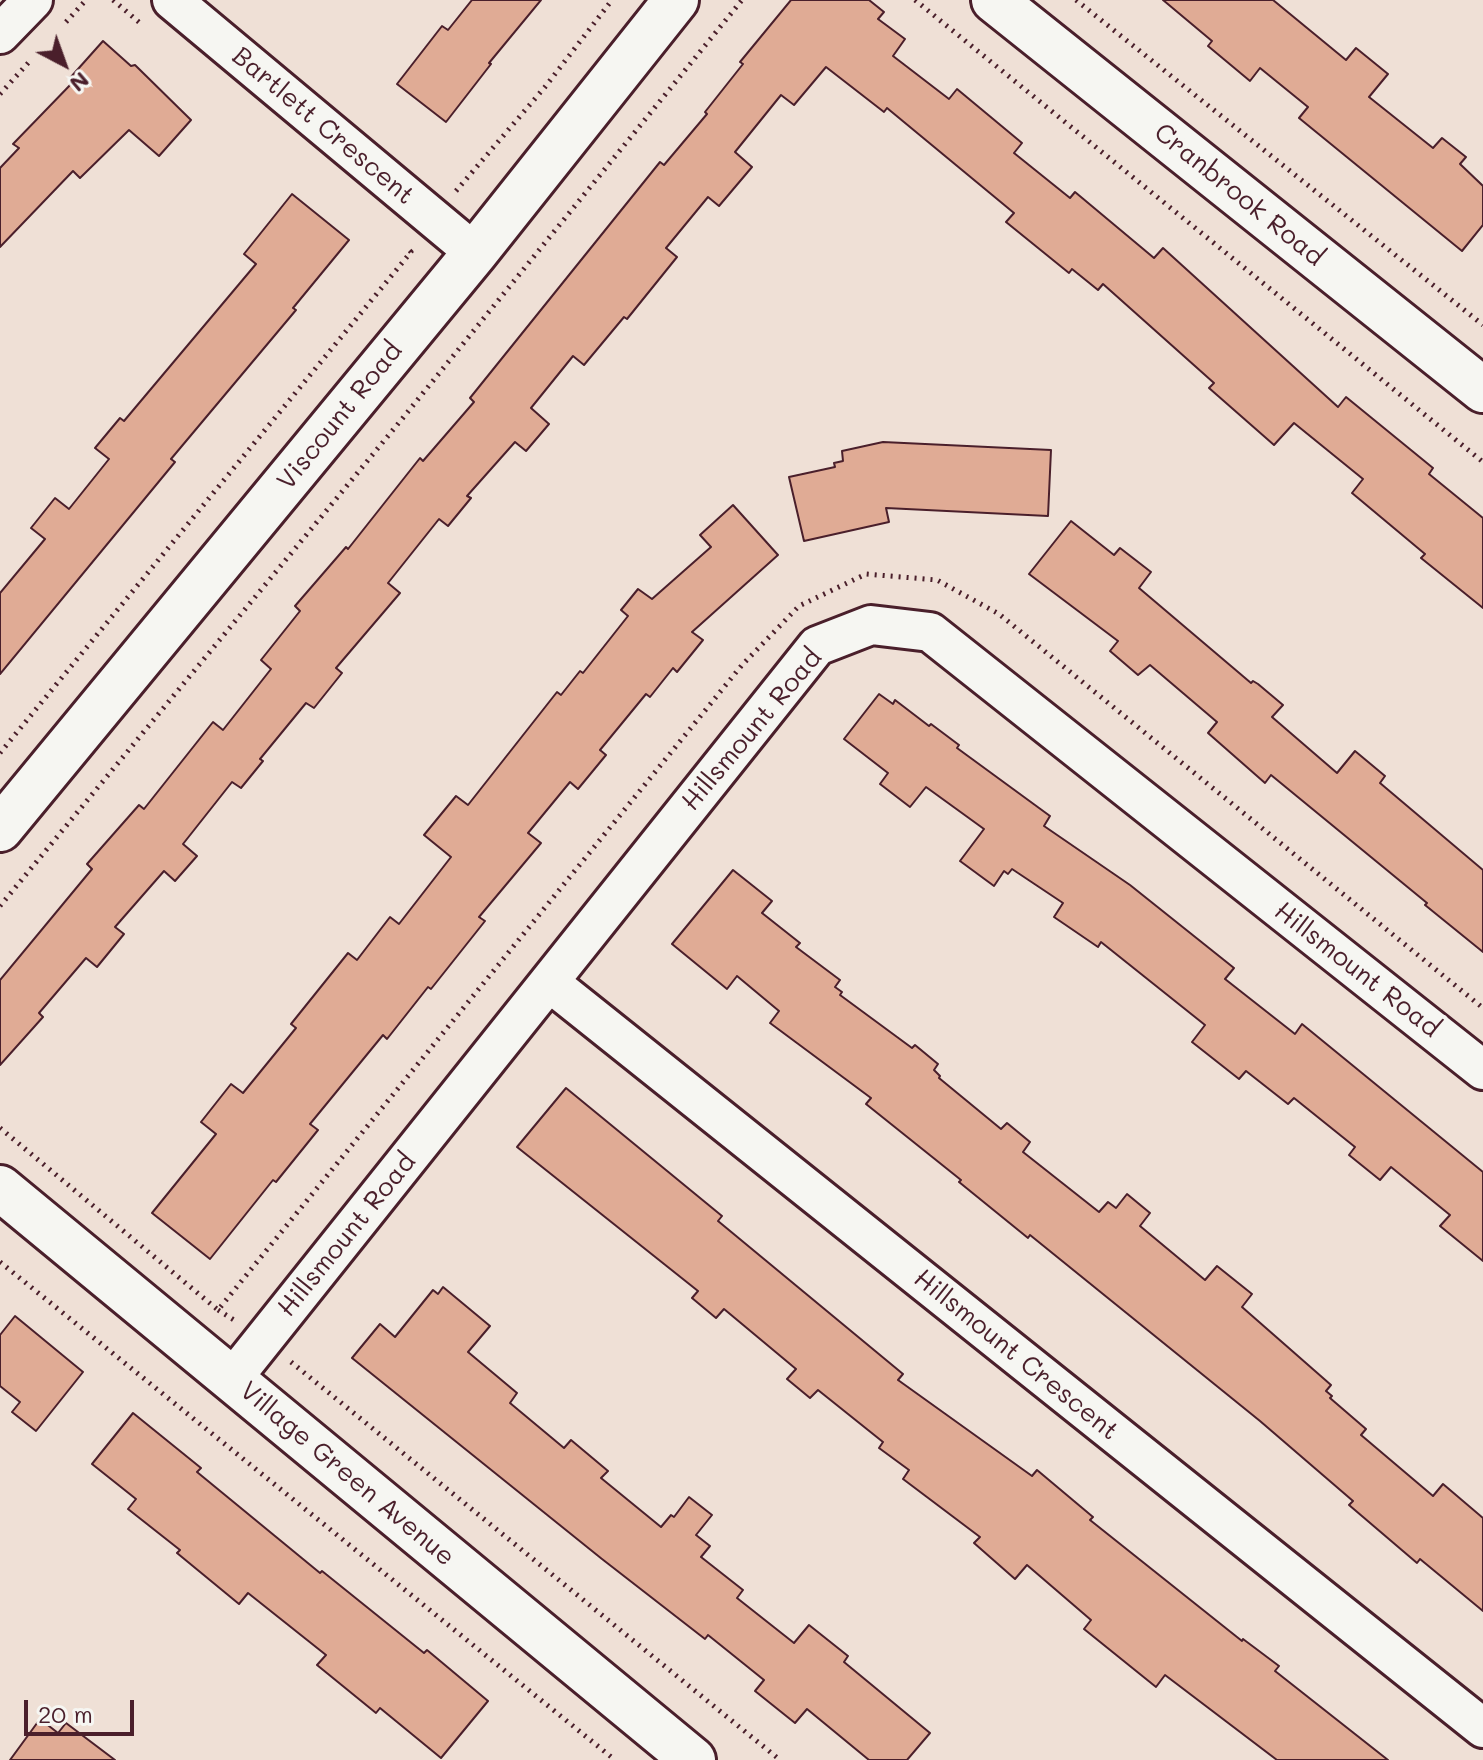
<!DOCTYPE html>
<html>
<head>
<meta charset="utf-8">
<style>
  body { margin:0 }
  #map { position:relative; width:1483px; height:1760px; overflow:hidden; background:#efe0d6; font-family:Mali,sans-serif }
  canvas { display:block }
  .north { position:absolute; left:24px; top:24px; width:80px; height:80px; -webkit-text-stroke:6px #f6f6f2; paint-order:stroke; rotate:139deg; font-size:22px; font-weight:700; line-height:32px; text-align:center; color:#4a1f2b }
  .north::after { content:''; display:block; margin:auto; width:28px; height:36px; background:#4a1f2b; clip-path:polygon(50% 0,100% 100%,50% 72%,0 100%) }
  .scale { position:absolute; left:24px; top:1700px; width:110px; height:36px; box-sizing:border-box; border:4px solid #4a1f2b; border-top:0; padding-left:10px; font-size:24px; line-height:28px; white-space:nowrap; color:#4a1f2b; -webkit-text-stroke:6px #f6f6f2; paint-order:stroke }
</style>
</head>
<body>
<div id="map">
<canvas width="1483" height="1760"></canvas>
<div class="north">N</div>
<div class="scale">20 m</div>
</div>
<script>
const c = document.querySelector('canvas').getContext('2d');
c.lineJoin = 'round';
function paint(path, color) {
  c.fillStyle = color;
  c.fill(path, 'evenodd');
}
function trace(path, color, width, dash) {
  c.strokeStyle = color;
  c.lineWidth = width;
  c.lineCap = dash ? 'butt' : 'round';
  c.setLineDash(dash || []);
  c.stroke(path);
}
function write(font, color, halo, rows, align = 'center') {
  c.font = font + ' Mali,sans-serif';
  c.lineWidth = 8;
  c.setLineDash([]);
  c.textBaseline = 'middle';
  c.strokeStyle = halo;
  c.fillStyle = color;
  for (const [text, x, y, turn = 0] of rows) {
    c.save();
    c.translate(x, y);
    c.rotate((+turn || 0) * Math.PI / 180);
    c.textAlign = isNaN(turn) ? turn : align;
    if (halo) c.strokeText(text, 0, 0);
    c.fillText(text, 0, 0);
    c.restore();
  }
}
const building = new Path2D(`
  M 472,0 L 541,0 L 489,63 L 491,64 L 446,122 L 397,84 L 442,26 L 448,30 Z
  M 791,0 L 869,0 L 884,12 L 878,19 L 905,39 L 893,56 L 949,99 L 957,89 L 1022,143 L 1014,153 L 1070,198 L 1075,192 L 1154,258 L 1163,248 L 1338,407 L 1346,397 L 1433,468 L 1429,474 L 1483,518 L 1483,608 L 1421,558 L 1425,554 L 1352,493 L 1363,479 L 1294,423 L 1274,445 L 1209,388 L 1214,383 L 1103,284 L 1098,290 L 1072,269 L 1069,273 L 1006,222 L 1014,213 L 887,108 L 884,112 L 826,67 L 794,105 L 781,95 L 735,152 L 752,167 L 719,206 L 708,197 L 666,248 L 677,257 L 627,319 L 624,317 L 584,365 L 573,356 L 531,408 L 549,424 L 526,451 L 515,442 L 467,496 L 471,498 L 448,526 L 439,519 L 388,583 L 400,593 L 336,668 L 342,673 L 314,708 L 306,703 L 260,759 L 263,761 L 241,788 L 232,782 L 183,844 L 197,856 L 175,881 L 164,871 L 115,927 L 124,934 L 97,967 L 86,958 L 39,1013 L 43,1017 L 0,1065 L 0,980 L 92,869 L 87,864 L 139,805 L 144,809 L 213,722 L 223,730 L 271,669 L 261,660 L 300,611 L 295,606 L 346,547 L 348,549 L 420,458 L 423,461 L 474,402 L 470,398 L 660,162 L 664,165 L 707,114 L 705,112 L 743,64 L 740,62 Z
  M 1163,0 L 1273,0 L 1346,60 L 1356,48 L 1388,74 L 1369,97 L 1433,148 L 1442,138 L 1466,157 L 1460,164 L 1483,186 L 1483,225 L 1462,251 L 1299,118 L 1308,107 L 1260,68 L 1250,81 L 1208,46 L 1212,41 Z
  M 103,41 L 131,66 L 135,65 L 191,120 L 159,156 L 129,130 L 80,178 L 73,171 L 0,247 L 0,168 L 19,148 L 13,144 L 74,81 L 70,78 Z
  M 292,194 L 349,240 L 293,308 L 296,310 L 171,459 L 175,462 L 0,674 L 0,593 L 45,539 L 31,528 L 55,498 L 69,509 L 109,459 L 95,448 L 120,418 L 124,421 L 256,264 L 244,254 Z
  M 883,442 L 1051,450 L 1048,516 L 886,508 L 889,522 L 804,541 L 789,477 L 835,467 L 834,463 L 843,461 L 842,451 Z
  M 733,505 L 778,555 L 692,632 L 703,640 L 677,672 L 673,668 L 650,697 L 646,694 L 600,750 L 606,755 L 578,789 L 570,782 L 528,833 L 541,843 L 479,917 L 485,921 L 431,989 L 428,987 L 387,1039 L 383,1035 L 310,1124 L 318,1130 L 276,1182 L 273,1180 L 210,1259 L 152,1213 L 216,1134 L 201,1122 L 231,1084 L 243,1093 L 296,1028 L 291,1024 L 348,953 L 357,960 L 390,917 L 399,924 L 451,857 L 424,835 L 456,796 L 468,805 L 557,692 L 561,695 L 580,671 L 583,673 L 628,616 L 621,610 L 638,589 L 652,599 L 711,547 L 700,535 Z
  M 1071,521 L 1114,555 L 1120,548 L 1151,572 L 1139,588 L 1251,683 L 1253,681 L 1258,684 L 1283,705 L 1272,717 L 1337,773 L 1355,751 L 1385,776 L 1380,783 L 1483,870 L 1483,952 L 1425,905 L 1427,903 L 1271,775 L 1265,783 L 1208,733 L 1217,722 L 1150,665 L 1138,675 L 1110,651 L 1118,641 L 1029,574 Z
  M 879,694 L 893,704 L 895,700 L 929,726 L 931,724 L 959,745 L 957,748 L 1050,816 L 1044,826 L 1130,885 L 1234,968 L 1225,979 L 1295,1034 L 1302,1024 L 1483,1172 L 1483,1261 L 1440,1226 L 1450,1215 L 1391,1167 L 1380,1180 L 1349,1155 L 1355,1147 L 1294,1098 L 1288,1104 L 1246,1071 L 1239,1079 L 1192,1042 L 1205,1025 L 1101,942 L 1098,947 L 1054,917 L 1063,903 L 1012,869 L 1008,874 L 1004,871 L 994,886 L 960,861 L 984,829 L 926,787 L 910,807 L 880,784 L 888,773 L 844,739 Z
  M 733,870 L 772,901 L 762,913 L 800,943 L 796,947 L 840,980 L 835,987 L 842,992 L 840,995 L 912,1048 L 915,1045 L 938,1064 L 934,1070 L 940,1076 L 939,1078 L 1001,1129 L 1007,1123 L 1030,1142 L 1023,1152 L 1099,1212 L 1108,1202 L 1116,1208 L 1127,1194 L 1150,1213 L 1140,1226 L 1205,1280 L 1217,1266 L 1252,1294 L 1242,1307 L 1331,1385 L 1326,1391 L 1332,1396 L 1330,1398 L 1366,1429 L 1361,1435 L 1433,1496 L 1443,1484 L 1483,1518 L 1483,1611 L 1420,1559 L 1417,1563 L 1349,1505 L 1353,1501 L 1260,1421 L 1030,1235 L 1028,1238 L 959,1182 L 961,1180 L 866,1104 L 871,1098 L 770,1023 L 779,1011 L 737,976 L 727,989 L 672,944 Z
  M 566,1088 L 722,1216 L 718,1221 L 903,1374 L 898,1380 L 1032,1476 L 1037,1470 L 1093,1517 L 1090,1520 L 1242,1641 L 1243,1639 L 1279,1666 L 1275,1671 L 1388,1760 L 1277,1760 L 1165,1675 L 1156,1687 L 1084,1629 L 1091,1620 L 1027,1565 L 1015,1579 L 974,1543 L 980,1537 L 903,1479 L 909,1470 L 879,1448 L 883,1442 L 818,1390 L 810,1398 L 787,1379 L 796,1369 L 724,1309 L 716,1318 L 692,1298 L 698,1291 L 517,1147 Z
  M 443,1287 L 490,1326 L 468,1352 L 517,1393 L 510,1403 L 564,1448 L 571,1440 L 608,1471 L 601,1478 L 661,1527 L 671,1515 L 674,1517 L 689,1497 L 712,1515 L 696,1535 L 710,1546 L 701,1557 L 743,1590 L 737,1598 L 794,1643 L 809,1625 L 848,1656 L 844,1662 L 930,1733 L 907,1760 L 869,1760 L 807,1709 L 795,1723 L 755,1691 L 764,1680 L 708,1635 L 705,1639 L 602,1559 L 352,1358 L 380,1324 L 395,1337 L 433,1290 L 438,1294 Z
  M 15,1316 L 83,1372 L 36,1431 L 12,1412 L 20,1402 L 0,1386 L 0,1335 Z
  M 133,1413 L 201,1468 L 197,1472 L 320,1573 L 322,1571 L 424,1653 L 427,1650 L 488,1701 L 441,1758 L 380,1708 L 376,1713 L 317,1665 L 326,1655 L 248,1593 L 239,1604 L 177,1553 L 180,1550 L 128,1509 L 136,1499 L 92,1464 Z
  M 40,1719 L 58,1733 L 66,1723 L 115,1760 L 10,1760 Z`);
const path = new Path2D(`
  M 113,0 L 140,23
  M 915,0 L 1483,462
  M 1076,0 L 1483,325
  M 66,22 L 86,0
  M 0,94 L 29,62
  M 456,191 L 545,87 L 612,0
  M 0,753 L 411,252 L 407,248
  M 0,906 L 402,419 L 742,0
  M 0,1128 L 218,1310 L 742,665 L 799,606 L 866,574 L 937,580 L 999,614 L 1483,1008
  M 0,1262 L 615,1760
  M 218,1310 L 234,1320
  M 291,1362 L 780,1760`);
const street = new Path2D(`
  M 172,0 L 475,253
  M 0,34 L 33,0
  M 549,982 L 1483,1728
  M 232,1379 L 817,646 L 871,625 L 930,632 L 1483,1070`);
const secondary = new Path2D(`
  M 994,0 L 1483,390
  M 0,829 L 475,253 L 676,0
  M 0,1188 L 693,1760`);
const streetNames = [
  ["Bartlett Crescent",323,126,40],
  ["Cranbrook Road",1239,195,39],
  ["Viscount Road",340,416,-51],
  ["Hillsmount Road",752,730,-50],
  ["Hillsmount Road",1357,970,38],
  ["Hillsmount Road",347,1235,-51],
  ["Hillsmount Crescent",1016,1355,39],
  ["Village Green Avenue",347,1474,40]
];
paint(building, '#e0ab95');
trace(building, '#4a1f2b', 2);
trace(street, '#4a1f2b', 44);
trace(secondary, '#4a1f2b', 50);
trace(path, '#4a1f2b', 5, [2, 6]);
trace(street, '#f6f6f2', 38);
trace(secondary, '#f6f6f2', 44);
write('26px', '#4a1f2b', '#f6f6f2', streetNames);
</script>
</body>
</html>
